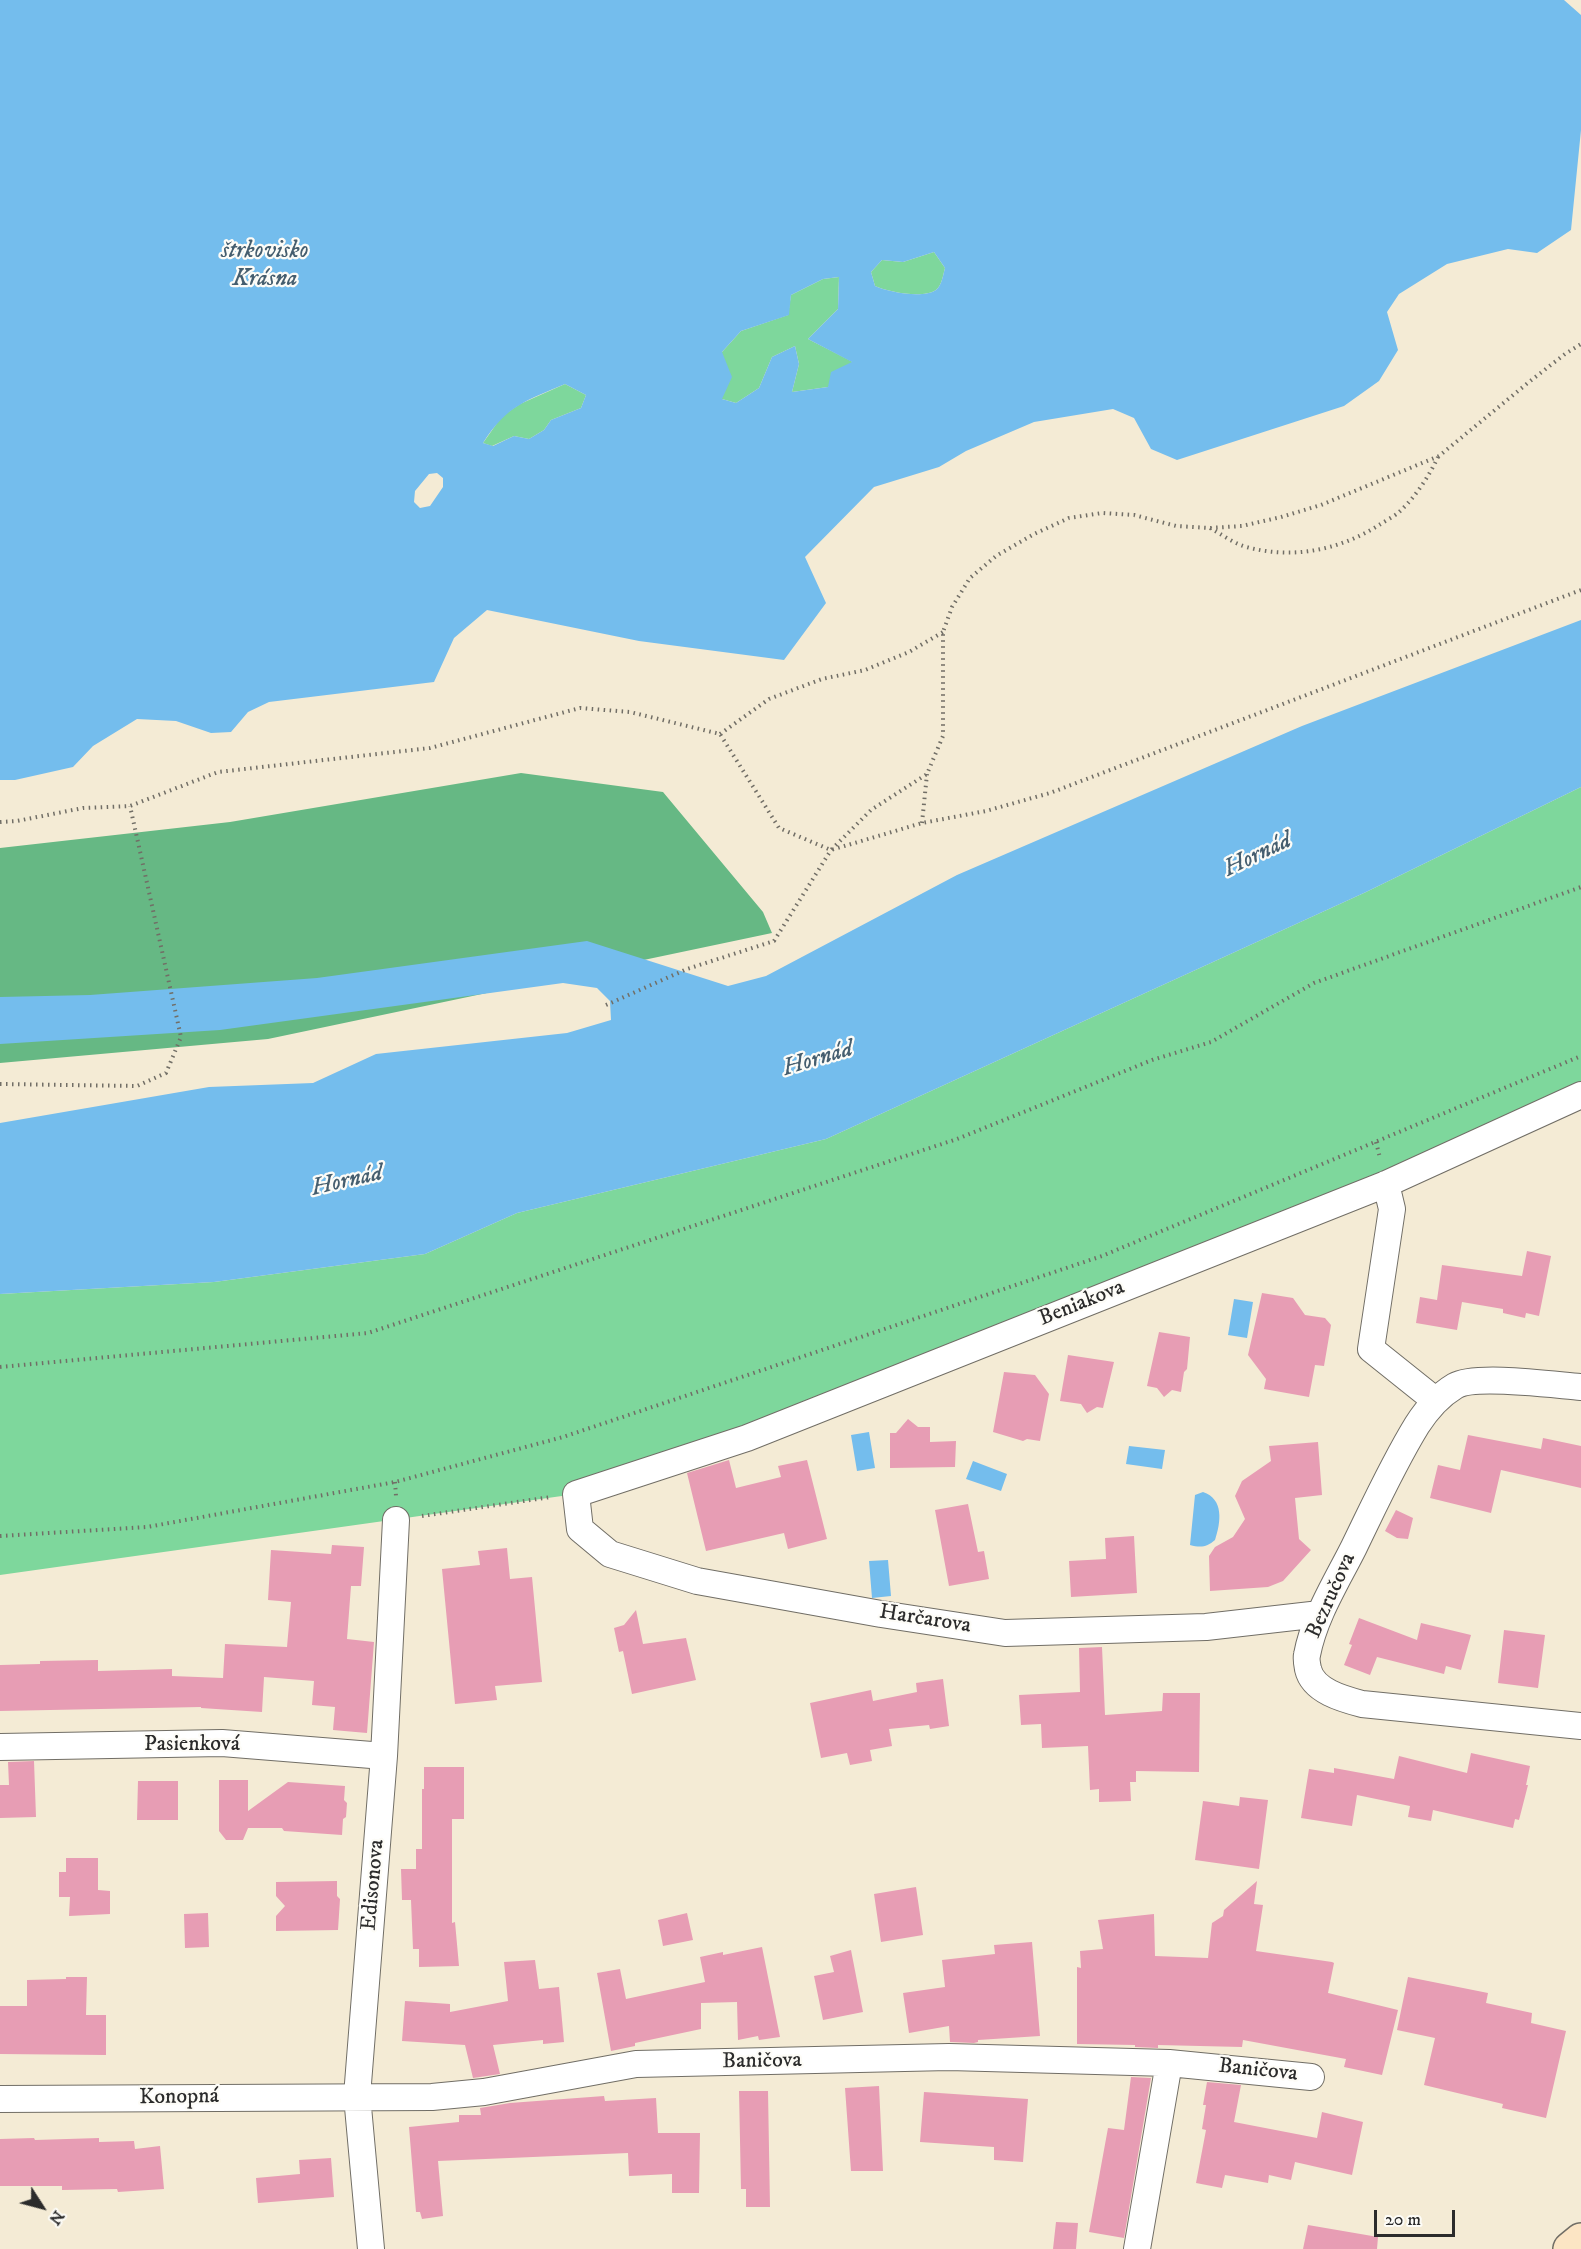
<!DOCTYPE html>
<html>
<head>
<meta charset="utf-8">
<style>
  body { margin:0 }
  #map { position:relative; width:1581px; height:2249px; overflow:hidden; background:#f4ebd5; font-family:"IM FELL DW Pica",serif }
  canvas { display:block }
  .north { position:absolute; left:12px; top:2177px; width:60px; height:60px; -webkit-text-stroke:4px #fdfcf7; paint-order:stroke; rotate:126deg; font-size:16px; font-weight:700; line-height:24px; text-align:center; color:#2b2b2b }
  .north::after { content:''; display:block; margin:auto; width:21px; height:27px; background:#2b2b2b; clip-path:polygon(50% 0,100% 100%,50% 72%,0 100%) }
  .scale { position:absolute; left:1374px; top:2210px; width:81px; height:27px; box-sizing:border-box; border:3px solid #2b2b2b; border-top:0; padding-left:8px; font-size:18px; line-height:21px; white-space:nowrap; color:#2b2b2b; -webkit-text-stroke:4px #fdfcf7; paint-order:stroke }
</style>
</head>
<body>
<div id="map">
<canvas width="1581" height="2249"></canvas>
<div class="north">N</div>
<div class="scale">20 m</div>
</div>
<script>
const c = document.querySelector('canvas').getContext('2d');
c.lineJoin = 'round';
function paint(path, color) {
  c.fillStyle = color;
  c.fill(path, 'evenodd');
}
function trace(path, color, width, dash) {
  c.strokeStyle = color;
  c.lineWidth = width;
  c.lineCap = dash ? 'butt' : 'round';
  c.setLineDash(dash || []);
  c.stroke(path);
}
function write(font, color, halo, rows, align = 'center') {
  c.font = font + ' "IM FELL DW Pica",serif';
  c.lineWidth = 4.5;
  c.setLineDash([]);
  c.textBaseline = 'middle';
  c.strokeStyle = halo;
  c.fillStyle = color;
  for (const [text, x, y, turn = 0] of rows) {
    c.save();
    c.translate(x, y);
    c.rotate((+turn || 0) * Math.PI / 180);
    c.textAlign = isNaN(turn) ? turn : align;
    if (halo) c.strokeText(text, 0, 0);
    c.fillText(text, 0, 0);
    c.restore();
  }
}
const green = new Path2D(`
  M 934,252 L 945,268 C 943,275 942,285 936,290 C 923,299 888,292 875,286 L 871,272 L 882,260 L 903,262 Z
  M 839,277 L 838,309 L 808,339 L 853,362 L 828,387 L 792,392 L 799,364 L 795,346 L 772,357 L 759,388 L 736,403 L 722,399 L 722,352 L 741,331 L 788,315 L 791,295 L 823,279 Z
  M 565,384 L 586,395 L 581,408 L 551,420 L 544,430 L 529,439 L 514,436 L 492,446 L 483,443 L 502,416 L 520,404 Z
  M 1581,787 L 1581,1095 L 576,1494 L 0,1575 L 0,1294 L 214,1282 L 425,1254 L 517,1213 L 826,1139 L 1366,892 Z`);
const forest = new Path2D(`
  M 521,773 L 663,792 L 763,912 L 772,933 L 268,1039 L 0,1063 L 0,848 L 230,822 Z`);
const water = new Path2D(`
  M 0,0 L 1564,0 L 1581,15 L 1581,130 L 1571,230 L 1537,253 L 1508,249 L 1447,264 L 1399,294 L 1387,312 L 1398,350 L 1379,381 L 1344,406 L 1177,460 L 1151,449 L 1134,418 L 1113,409 L 1034,422 L 966,451 L 939,467 L 874,487 L 805,557 L 826,603 L 784,660 L 639,641 L 487,610 L 454,638 L 434,682 L 269,702 L 248,712 L 231,732 L 211,733 L 176,721 L 137,719 L 93,746 L 73,767 L 15,780 L 0,780 ZM 934,252 L 945,268 C 943,275 942,285 936,290 C 923,299 888,292 875,286 L 871,272 L 882,260 L 903,262 ZM 839,277 L 838,309 L 808,339 L 852,362 L 831,372 L 828,387 L 792,392 L 799,364 L 795,346 L 772,357 L 759,388 L 736,403 L 722,399 L 732,377 L 722,352 L 741,331 L 789,315 L 791,295 L 823,279 ZM 565,384 L 586,395 L 581,408 L 551,420 L 544,430 L 529,439 L 514,436 L 493,446 L 483,443 C 507,405 526,401 565,384 ZM 437,473 L 443,478 L 443,487 L 430,506 L 420,508 L 414,502 L 415,491 L 429,474 Z
  M 1581,620 L 1581,787 L 1366,892 L 826,1139 L 517,1213 L 425,1254 L 214,1282 L 0,1294 L 0,1123 L 209,1087 L 313,1083 L 376,1054 L 567,1033 L 611,1020 L 610,1001 L 597,988 L 563,983 L 220,1030 L 0,1044 L 0,997 L 90,995 L 317,978 L 587,941 L 728,986 L 766,976 L 957,875 L 1302,726 Z
  M 1234,1299 L 1253,1302 L 1247,1338 L 1228,1335 Z
  M 869,1432 L 875,1468 L 857,1471 L 851,1435 Z
  M 1129,1446 L 1165,1450 L 1162,1469 L 1126,1464 Z
  M 973,1461 L 1007,1474 L 1001,1491 L 966,1479 Z
  M 1203,1492 C 1224,1499 1221,1522 1215,1540 C 1207,1547 1201,1548 1190,1545 L 1195,1495 Z
  M 888,1560 L 891,1596 L 872,1598 L 869,1561 Z`);
const building = new Path2D(`
  M 1527,1251 L 1551,1256 L 1539,1316 L 1526,1313 L 1525,1318 L 1503,1313 L 1503,1309 L 1462,1302 L 1457,1330 L 1416,1323 L 1420,1297 L 1437,1300 L 1442,1265 L 1522,1276 Z
  M 1262,1293 L 1293,1298 L 1305,1315 L 1325,1318 L 1331,1325 L 1324,1366 L 1315,1365 L 1309,1397 L 1264,1389 L 1266,1379 L 1248,1355 Z
  M 1159,1332 L 1190,1337 L 1187,1369 L 1184,1372 L 1181,1392 L 1172,1390 L 1164,1397 L 1157,1388 L 1147,1386 Z
  M 1068,1355 L 1114,1362 L 1103,1408 L 1097,1407 L 1087,1413 L 1081,1404 L 1060,1401 Z
  M 1004,1372 L 1035,1375 L 1049,1394 L 1040,1441 L 1027,1439 L 1023,1441 L 993,1432 Z
  M 908,1419 L 918,1427 L 930,1427 L 930,1442 L 956,1441 L 955,1467 L 890,1468 L 890,1433 L 896,1433 Z
  M 1468,1435 L 1541,1449 L 1543,1438 L 1581,1446 L 1581,1488 L 1501,1470 L 1491,1513 L 1430,1498 L 1438,1465 L 1460,1470 Z
  M 1318,1442 L 1322,1495 L 1295,1498 L 1299,1539 L 1311,1550 L 1283,1581 L 1268,1587 L 1210,1591 L 1209,1556 L 1215,1547 L 1233,1537 L 1245,1519 L 1235,1496 L 1242,1481 L 1271,1461 L 1269,1446 Z
  M 729,1460 L 736,1488 L 781,1477 L 778,1466 L 807,1460 L 827,1539 L 788,1549 L 784,1533 L 706,1551 L 687,1473 Z
  M 968,1504 L 978,1552 L 984,1551 L 989,1579 L 949,1586 L 935,1510 Z
  M 1396,1510 L 1413,1518 L 1408,1539 L 1397,1538 L 1385,1531 Z
  M 1134,1536 L 1137,1593 L 1071,1597 L 1069,1561 L 1106,1559 L 1105,1538 Z
  M 332,1545 L 364,1547 L 361,1586 L 351,1586 L 347,1639 L 374,1642 L 367,1733 L 333,1730 L 335,1707 L 312,1705 L 314,1681 L 264,1677 L 262,1712 L 201,1708 L 201,1707 L 0,1711 L 0,1665 L 40,1664 L 40,1661 L 98,1660 L 98,1671 L 172,1669 L 172,1676 L 223,1678 L 225,1644 L 287,1647 L 291,1602 L 268,1600 L 271,1550 L 331,1554 Z
  M 507,1548 L 510,1579 L 532,1577 L 542,1682 L 495,1686 L 497,1700 L 455,1704 L 442,1569 L 480,1565 L 478,1551 Z
  M 636,1610 L 643,1644 L 686,1638 L 696,1680 L 632,1694 L 623,1651 L 619,1652 L 614,1628 L 624,1625 Z
  M 1359,1618 L 1417,1640 L 1421,1623 L 1471,1635 L 1461,1670 L 1446,1666 L 1444,1674 L 1377,1657 L 1370,1675 L 1344,1665 L 1352,1645 L 1349,1644 Z
  M 1504,1630 L 1545,1635 L 1538,1688 L 1498,1683 Z
  M 1102,1647 L 1105,1715 L 1162,1711 L 1163,1693 L 1200,1693 L 1199,1772 L 1136,1771 L 1136,1782 L 1130,1782 L 1131,1801 L 1099,1802 L 1099,1789 L 1090,1790 L 1088,1746 L 1042,1748 L 1041,1724 L 1021,1725 L 1019,1695 L 1080,1692 L 1079,1648 Z
  M 943,1679 L 949,1726 L 930,1729 L 929,1725 L 889,1729 L 892,1746 L 870,1750 L 872,1761 L 850,1765 L 847,1753 L 821,1758 L 810,1703 L 871,1690 L 873,1701 L 917,1692 L 916,1683 Z
  M 1471,1753 L 1530,1766 L 1526,1785 L 1528,1785 L 1519,1820 L 1515,1819 L 1513,1828 L 1433,1810 L 1431,1821 L 1408,1817 L 1410,1806 L 1357,1795 L 1352,1826 L 1301,1818 L 1309,1769 L 1334,1773 L 1334,1768 L 1394,1779 L 1399,1756 L 1467,1773 Z
  M 34,1761 L 36,1817 L 0,1818 L 0,1785 L 9,1785 L 8,1762 Z
  M 424,1767 L 464,1767 L 464,1819 L 452,1819 L 452,1923 L 455,1922 L 459,1966 L 419,1967 L 419,1949 L 413,1949 L 411,1900 L 402,1900 L 401,1869 L 416,1869 L 416,1849 L 422,1849 L 422,1789 L 424,1789 Z
  M 219,1780 L 248,1780 L 248,1811 L 288,1782 L 345,1786 L 344,1800 L 347,1803 L 346,1817 L 343,1819 L 342,1835 L 284,1831 L 282,1828 L 248,1828 L 243,1840 L 226,1840 L 219,1831 Z
  M 138,1781 L 178,1781 L 178,1820 L 137,1820 Z
  M 1240,1797 L 1268,1800 L 1259,1869 L 1195,1860 L 1203,1801 L 1239,1806 Z
  M 66,1858 L 98,1858 L 98,1890 L 110,1891 L 110,1914 L 69,1916 L 70,1897 L 59,1897 L 59,1872 L 66,1872 Z
  M 337,1881 L 337,1896 L 340,1899 L 338,1930 L 276,1931 L 276,1916 L 285,1906 L 276,1896 L 276,1882 Z
  M 1257,1881 L 1254,1904 L 1263,1905 L 1256,1951 L 1332,1962 L 1334,1963 L 1328,1993 L 1398,2010 L 1382,2075 L 1344,2067 L 1346,2059 L 1243,2040 L 1242,2047 L 1158,2045 L 1158,2048 L 1135,2047 L 1135,2045 L 1077,2044 L 1077,1967 L 1081,1968 L 1080,1951 L 1103,1949 L 1098,1920 L 1154,1914 L 1155,1956 L 1208,1958 L 1212,1923 L 1223,1916 L 1224,1910 Z
  M 916,1887 L 923,1935 L 881,1942 L 874,1894 Z
  M 208,1913 L 209,1947 L 185,1948 L 184,1914 Z
  M 687,1913 L 693,1940 L 663,1946 L 658,1920 Z
  M 1032,1942 L 1040,2036 L 978,2040 L 978,2042 L 974,2043 L 950,2042 L 949,2026 L 909,2033 L 903,1993 L 945,1987 L 942,1960 L 995,1954 L 994,1945 Z
  M 762,1947 L 780,2037 L 759,2040 L 758,2036 L 738,2040 L 737,2002 L 701,2003 L 701,2029 L 635,2043 L 635,2046 L 611,2051 L 597,1973 L 620,1969 L 626,1999 L 705,1982 L 700,1957 L 723,1952 L 723,1955 Z
  M 851,1950 L 863,2012 L 823,2020 L 814,1976 L 834,1972 L 830,1956 Z
  M 535,1960 L 539,1989 L 559,1987 L 564,2042 L 543,2044 L 543,2040 L 493,2045 L 500,2074 L 473,2078 L 465,2045 L 402,2041 L 405,2001 L 450,2004 L 450,2012 L 508,2001 L 504,1962 Z
  M 66,1977 L 87,1977 L 86,2015 L 106,2015 L 106,2055 L 0,2054 L 0,2006 L 27,2006 L 27,1980 L 66,1979 Z
  M 1408,1977 L 1488,1993 L 1486,2003 L 1532,2013 L 1531,2023 L 1566,2031 L 1546,2118 L 1502,2108 L 1503,2104 L 1424,2085 L 1435,2038 L 1397,2030 Z
  M 1131,2077 L 1151,2078 L 1124,2238 L 1089,2232 L 1108,2128 L 1124,2130 Z
  M 1207,2082 L 1241,2085 L 1234,2122 L 1317,2138 L 1322,2112 L 1363,2122 L 1352,2175 L 1295,2162 L 1291,2180 L 1269,2175 L 1268,2183 L 1225,2175 L 1222,2188 L 1196,2183 L 1206,2130 L 1202,2129 L 1206,2105 L 1203,2105 Z
  M 879,2086 L 883,2171 L 851,2171 L 845,2088 Z
  M 739,2091 L 768,2091 L 770,2207 L 746,2207 L 746,2189 L 741,2189 Z
  M 924,2092 L 1028,2099 L 1023,2162 L 994,2160 L 994,2147 L 920,2142 Z
  M 604,2096 L 605,2101 L 656,2098 L 658,2133 L 700,2133 L 699,2193 L 672,2193 L 672,2174 L 629,2176 L 628,2153 L 438,2161 L 443,2216 L 422,2219 L 420,2212 L 416,2212 L 409,2127 L 459,2122 L 459,2115 L 481,2115 L 480,2108 L 510,2103 Z
  M 34,2138 L 35,2140 L 99,2138 L 99,2142 L 134,2141 L 135,2149 L 160,2146 L 164,2189 L 118,2192 L 117,2189 L 62,2190 L 62,2186 L 0,2186 L 0,2139 Z
  M 331,2158 L 334,2197 L 258,2203 L 256,2178 L 300,2174 L 299,2160 Z
  M 1056,2222 L 1078,2223 L 1076,2249 L 1053,2249 Z
  M 1308,2225 L 1378,2237 L 1377,2249 L 1303,2249 Z`);
const path = new Path2D(`
  M 1210,528 C 1221,534 1232,542 1243,546 C 1290,560 1338,551 1379,525 C 1385,521 1393,517 1398,513 C 1415,498 1429,476 1438,457
  M 720,734 L 769,699 L 822,679 L 865,670 L 909,652 L 943,632
  M 0,822 L 17,821 L 83,808 L 130,806 L 218,772 L 430,748 L 580,708 L 630,712 L 720,734 L 779,828 L 831,850 L 922,823 L 986,811 L 1050,793 L 1581,590
  M 922,823 L 927,774
  M 606,1005 L 687,969 L 774,941 L 831,850 L 871,810 L 927,774 L 943,736 L 943,632 L 952,607 L 970,578 L 996,556 L 1034,534 L 1069,518 L 1102,513 L 1134,515 L 1176,526 L 1210,528 L 1242,526 L 1281,517 L 1321,505 L 1439,456 L 1529,382 L 1565,354 L 1581,344
  M 0,1084 L 137,1086 L 166,1073 L 181,1037 L 130,806
  M 1376,1142 L 1380,1158
  M 0,1367 L 368,1333 L 957,1139 L 1152,1060 L 1211,1042 L 1314,983 L 1581,887
  M 395,1482 L 396,1496
  M 422,1516 L 551,1497
  M 0,1536 L 147,1527 L 395,1482 L 563,1437 L 1102,1256 L 1581,1056`);
const street = new Path2D(`
  M 1386,1184 L 1392,1209 L 1371,1349 L 1436,1401
  M 1581,1387 C 1555,1385 1475,1374 1455,1386 C 1440,1395 1426,1411 1417,1425 C 1393,1464 1374,1506 1354,1547 C 1337,1581 1314,1617 1307,1655 C 1306,1659 1307,1664 1308,1669 C 1313,1691 1343,1699 1362,1704 L 1581,1726
  M 1320,1614 L 1206,1627 L 1005,1633 L 881,1614 L 697,1581 L 610,1554 L 580,1529 L 576,1494 L 747,1438 L 1386,1184 L 1581,1095
  M 0,1747 L 222,1743 L 384,1756
  M 0,2099 L 432,2097 L 484,2092 L 636,2064 L 949,2057 L 1169,2063 L 1311,2077
  M 371,2249 L 357,2096 L 384,1756 L 396,1520
  M 1137,2249 L 1169,2063`);
const secondary = new Path2D(`
  M 1570,2249 L 1581,2240`);
const streetNames = [
  ["Beniakova",1082,1304,-22],
  ["Bezručova",1332,1596,-66],
  ["Harčarova",925,1620,9],
  ["Pasienková",192,1745],
  ["Edisonova",374,1885,-85],
  ["Baničova",762,2062,-1],
  ["Baničova",1258,2071,6],
  ["Konopná",179,2098,-1]
];
const waterNames = [
  ["štrkovisko",265,252],
  ["Krásna",265,280],
  ["Hornád",1258,856,-26],
  ["Hornád",818,1060,-17],
  ["Hornád",347,1182,-13]
];
paint(green, '#7ed79c');
paint(forest, '#66b884');
paint(water, '#74bded');
paint(building, '#e79db4');
trace(street, '#716e66', 28);
trace(secondary, '#716e66', 36);
trace(path, '#716e66', 4, [1.5, 4.5]);
trace(street, '#fff', 26);
trace(secondary, '#fce5c4', 33);
write('22px', '#2b2b2b', '#fdfcf7', streetNames);
write('italic 24px', '#455e6f', '#fdfcf7', waterNames);
</script>
</body>
</html>
